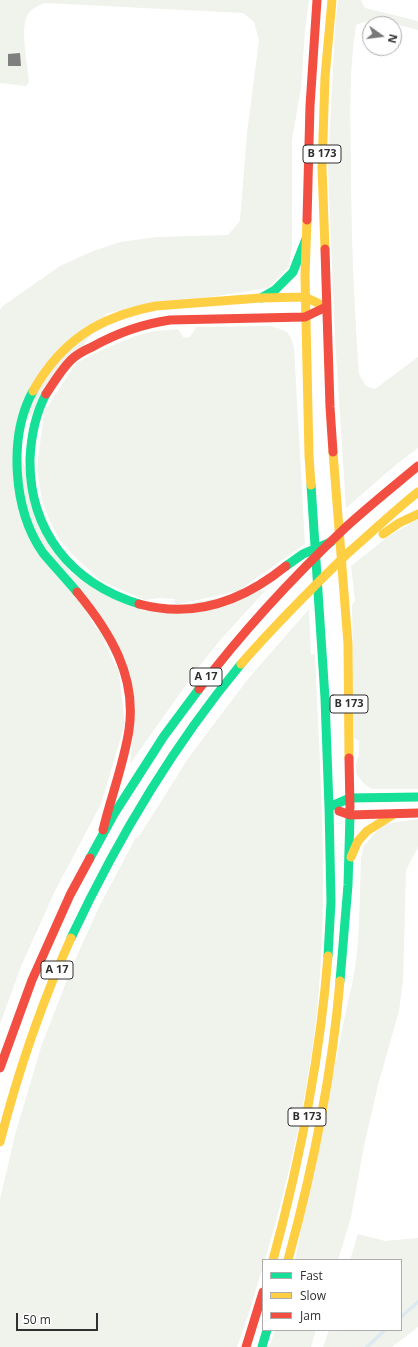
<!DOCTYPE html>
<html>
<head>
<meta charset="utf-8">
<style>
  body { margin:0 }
  #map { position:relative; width:418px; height:1347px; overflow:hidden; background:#fff; font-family:"Open Sans",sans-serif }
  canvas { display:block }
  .legend { position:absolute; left:262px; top:1259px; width:140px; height:72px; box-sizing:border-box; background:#fff; border:1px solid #acacac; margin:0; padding:5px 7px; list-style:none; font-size:12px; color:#303030 }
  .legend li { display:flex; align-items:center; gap:8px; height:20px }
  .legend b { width:20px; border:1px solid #acacac }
  .north { position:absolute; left:362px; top:16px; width:40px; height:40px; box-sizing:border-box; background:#fff; border:1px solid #acacac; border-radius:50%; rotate:104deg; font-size:11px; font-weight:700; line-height:16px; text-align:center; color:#303030 }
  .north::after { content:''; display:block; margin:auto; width:14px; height:18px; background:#787878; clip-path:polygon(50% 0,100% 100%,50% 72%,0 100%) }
  .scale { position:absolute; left:16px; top:1313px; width:82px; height:18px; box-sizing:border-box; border:2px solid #303030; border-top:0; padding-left:5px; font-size:12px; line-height:14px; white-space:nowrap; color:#303030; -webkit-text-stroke:3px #fff; paint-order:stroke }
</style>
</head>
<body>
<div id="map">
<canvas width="418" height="1347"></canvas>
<ul class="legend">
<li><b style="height:5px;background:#16e098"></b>Fast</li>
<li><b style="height:5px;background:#ffcf43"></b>Slow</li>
<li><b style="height:5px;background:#f24e42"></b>Jam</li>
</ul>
<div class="north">N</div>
<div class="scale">50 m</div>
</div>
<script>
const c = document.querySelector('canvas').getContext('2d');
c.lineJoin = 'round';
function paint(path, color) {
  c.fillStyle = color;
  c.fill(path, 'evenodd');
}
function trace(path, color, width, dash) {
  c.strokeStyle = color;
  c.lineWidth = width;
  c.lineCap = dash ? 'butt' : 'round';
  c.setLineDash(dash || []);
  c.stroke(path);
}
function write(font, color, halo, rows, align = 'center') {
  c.font = font + ' "Open Sans",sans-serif';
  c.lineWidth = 4;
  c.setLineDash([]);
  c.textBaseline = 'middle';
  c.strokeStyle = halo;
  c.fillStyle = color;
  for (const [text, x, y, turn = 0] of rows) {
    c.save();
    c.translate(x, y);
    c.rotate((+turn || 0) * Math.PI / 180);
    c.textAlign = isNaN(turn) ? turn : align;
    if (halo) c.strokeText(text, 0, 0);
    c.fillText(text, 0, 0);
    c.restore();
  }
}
const green = new Path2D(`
  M 0,0 L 309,0 L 305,31 L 301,88 L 292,140 L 292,246 L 289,266 L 268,288 L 107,313 L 13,439 L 86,611 L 118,664 L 125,724 L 101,804 L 55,891 L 22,964 L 0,1024 L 0,310 L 3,306 L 60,266 L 91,252 L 120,242 L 157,237 L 228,235 L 240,221 L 247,133 L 259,40 L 254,22 L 243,13 L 44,3 C 38,6 30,9 27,16 C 20,29 28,67 29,82 L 26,86 L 0,83 Z
  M 338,0 L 361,0 L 365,8 L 418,21 L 418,30 C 397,25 378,17 356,25 C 349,70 350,116 351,162 C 351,232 354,304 359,374 L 366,386 L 375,389 L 418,357 L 418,448 L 398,463 L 346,508 L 335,338 L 328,169 L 335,28 Z
  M 270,326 C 287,331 289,330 294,347 L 305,544 L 238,591 L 175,605 L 175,599 L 160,598 L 145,600 L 101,581 L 73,555 L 59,539 L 49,519 L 42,500 L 37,468 L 44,412 L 76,363 L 104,349 L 135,336 L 155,331 L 178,329 L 184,338 L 190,337 L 196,327 Z
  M 418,519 L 418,789 L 372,789 L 364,784 L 358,776 L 356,772 L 356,763 L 359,755 L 359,741 L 354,738 L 352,605 L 355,601 L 351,566 L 386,538 Z
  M 69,572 L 145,611 L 266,590 L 222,638 L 198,668 L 130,764 L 136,706 Z
  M 309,609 L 311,655 L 315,654 C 320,772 329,893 317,1011 C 308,1094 289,1179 265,1260 L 263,1260 L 263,1266 L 248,1316 L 237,1347 L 0,1347 L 0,1199 L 16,1131 L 42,1044 L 72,967 L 98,909 L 136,837 L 138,838 L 189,757 L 248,679 Z
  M 418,819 L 418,847 L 406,870 L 403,981 L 399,1011 L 378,1085 L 364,1146 L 351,1217 L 338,1260 L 295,1260 L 348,1001 C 361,957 359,906 361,860 L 363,847 L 383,824 Z
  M 358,1234 L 385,1241 L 418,1238 L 418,1327 L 392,1347 L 323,1347 L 329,1330 L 401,1330 L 401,1260 L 350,1260 Z
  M 275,1330 L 316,1330 L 311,1347 L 269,1347 Z`);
const stream = new Path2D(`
  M 401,1317 L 418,1302
  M 367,1347 L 385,1330`);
const building = new Path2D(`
  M 20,53 L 21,66 L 8,66 L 8,54 Z`);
const fast = new Path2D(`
  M 261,298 L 275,290 L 293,272 L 306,239
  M 33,391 C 8,437 13,510 43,553 C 54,566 66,579 77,592
  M 46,394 C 36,413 31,437 30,459 C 29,531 71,583 139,604
  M 311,485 L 325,698 L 329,807
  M 286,566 L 303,554 L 331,542
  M 329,807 L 350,798 L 418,797
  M 90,858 L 114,814 L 164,736 L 199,689
  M 71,938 C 116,842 173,746 241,664
  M 328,956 L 331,902 L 329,807
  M 340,981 L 348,885 L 350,815
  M 262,1347 L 267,1330`);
const slow = new Path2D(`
  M 307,220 L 305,276 L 309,456 L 311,485
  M 325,249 L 322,168 L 325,77 L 332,0
  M 33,391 C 62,340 99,317 156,306 L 260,298 L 305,297 L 326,307
  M 333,452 L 348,644 L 349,758
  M 383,534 L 399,523 L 418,514
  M 241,664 C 275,625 312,588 349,552 C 372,532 394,511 418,492
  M 351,857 L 358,841 L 367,831 L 394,814
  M 0,1142 C 18,1072 41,1004 71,938
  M 273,1260 C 300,1160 320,1059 328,956
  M 288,1260 C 313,1168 332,1076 340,981`);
const jam = new Path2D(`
  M 307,220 L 310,106 L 317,0
  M 325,249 L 330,407 L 333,452
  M 46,394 C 54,382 61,370 71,360 C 77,354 85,350 92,347 C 117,333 142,324 170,320 L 305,317 L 326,307
  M 77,592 C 110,632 137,676 129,730 C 124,763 111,797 103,830
  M 139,604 C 194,619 243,601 286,566
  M 199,689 C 243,631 293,577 346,527 C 369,506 394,486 418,466
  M 349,758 L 350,808
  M 339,811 L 350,815 L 418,813
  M 0,1068 L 32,980 L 70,895 L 90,858
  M 246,1347 L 263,1292`);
const shields = [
  [322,154,38],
  [206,677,32],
  [349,704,38],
  [57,970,32],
  [307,1117,38]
];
const shieldNames = [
  ["B 173",322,154],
  ["A 17",206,677],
  ["B 173",349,704],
  ["A 17",57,970],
  ["B 173",307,1117]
];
paint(green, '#f0f2ec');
trace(stream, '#dce9f0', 3.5);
paint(building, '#7f7f7f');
trace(fast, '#16e098', 9);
trace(slow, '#ffcf43', 9);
trace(jam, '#f24e42', 9);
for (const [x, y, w] of shields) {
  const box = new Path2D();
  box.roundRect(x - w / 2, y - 9, w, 18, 3);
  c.fillStyle = '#fff';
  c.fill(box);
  trace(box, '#303030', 1);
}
write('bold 11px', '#303030', null, shieldNames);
</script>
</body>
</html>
